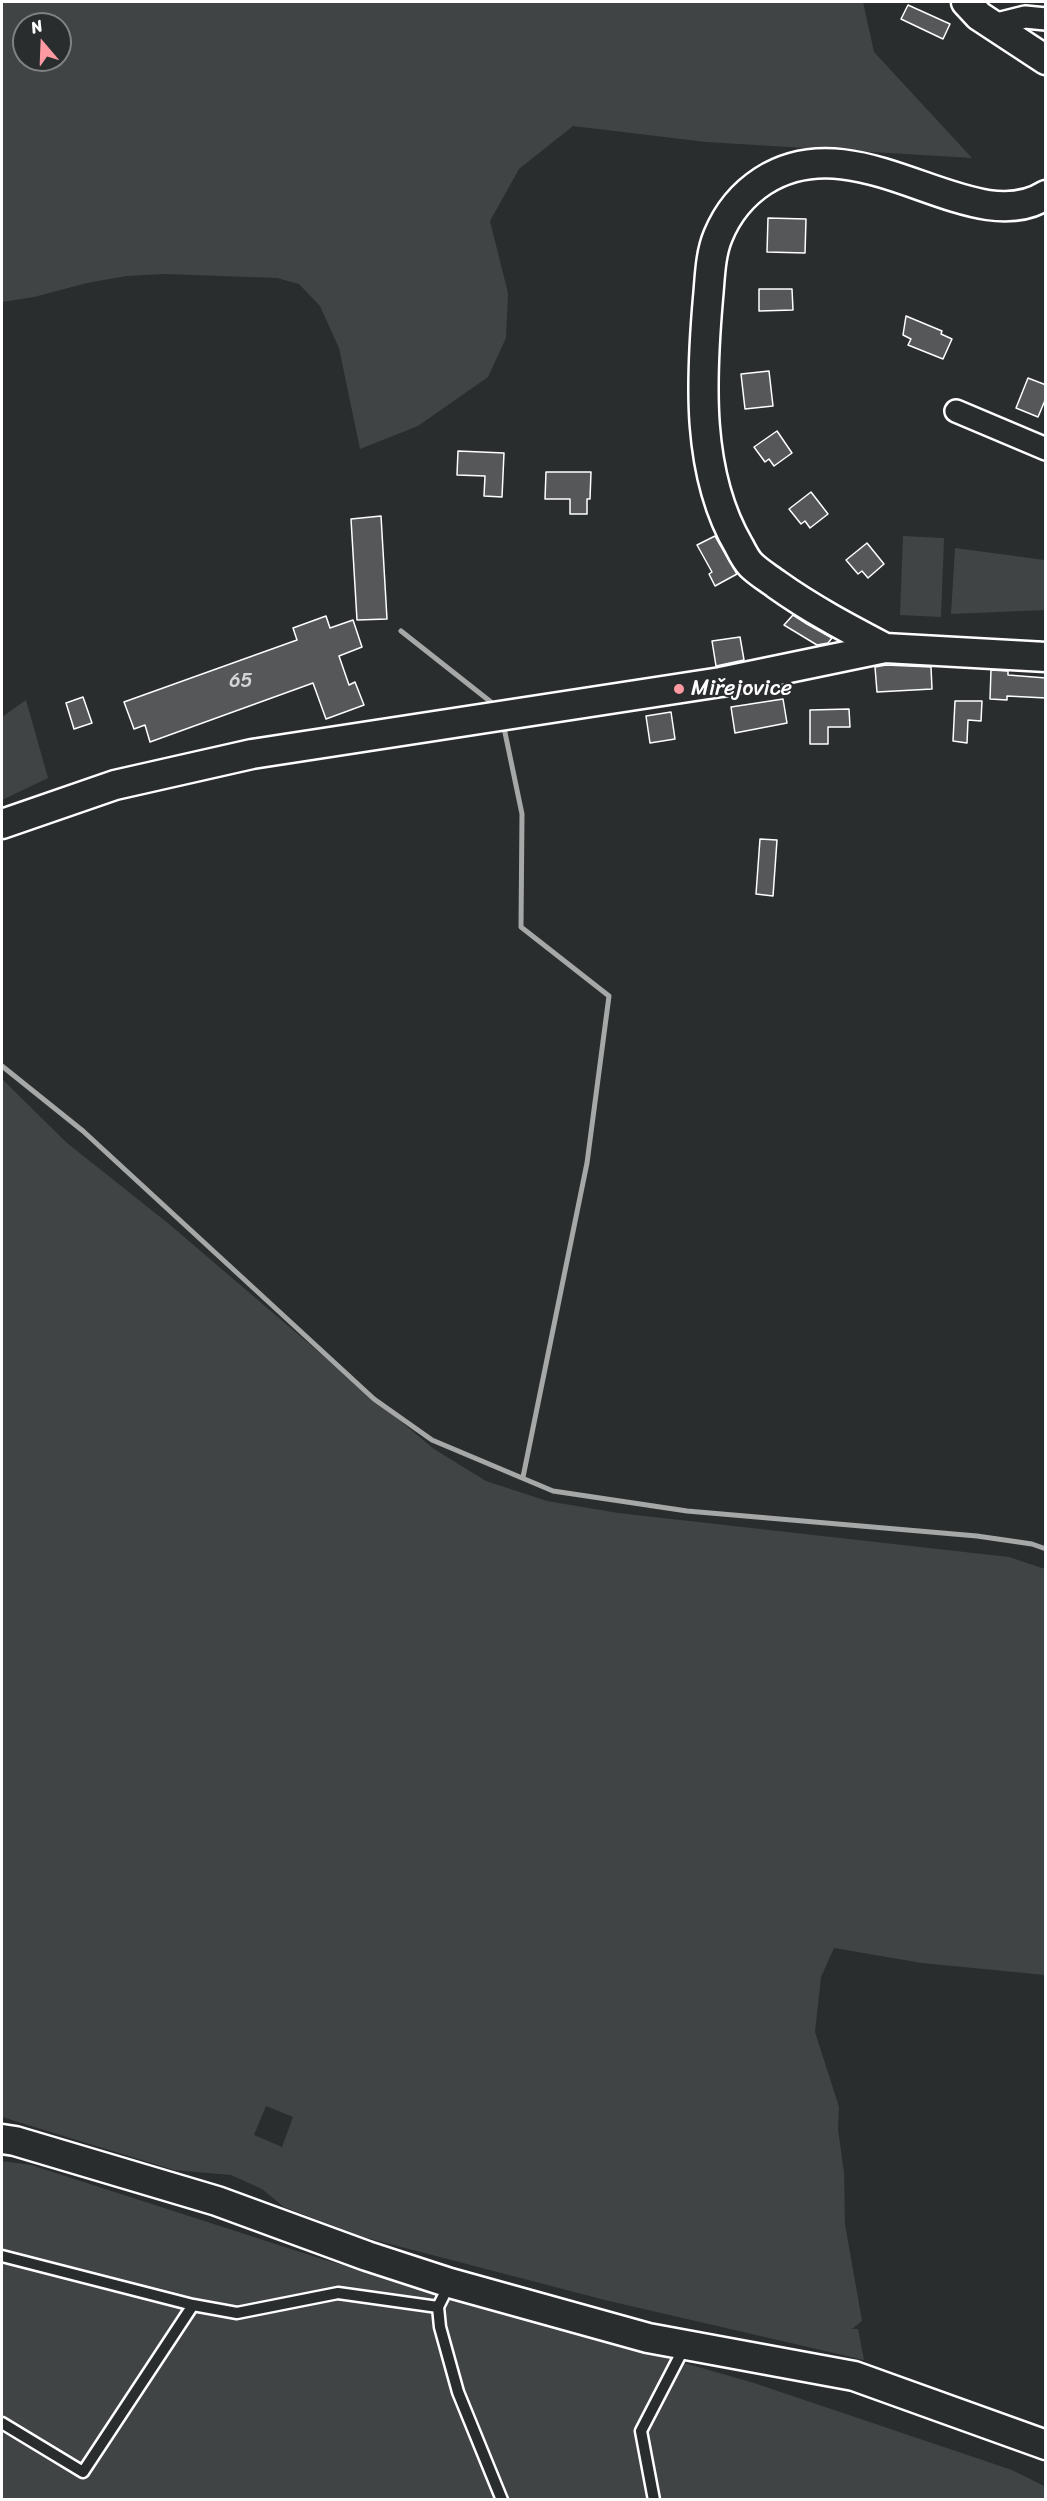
<!DOCTYPE html>
<html>
<head>
<meta charset="utf-8">
<style>
  body { margin:0 }
  #map { position:relative; width:1047px; height:2501px; overflow:hidden; background:#2a2d2e; font-family:Sriracha,sans-serif }
  canvas { display:block }
  .frame { position:absolute; inset:0; border:3px solid #fff; pointer-events:none }
  .north { position:absolute; left:12px; top:12px; width:60px; height:60px; box-sizing:border-box; background:#2a2d2e; border:2px solid #7f8182; border-radius:50%; rotate:341deg; font-size:16px; font-weight:700; line-height:24px; text-align:center; color:#fff }
  .north::after { content:''; display:block; margin:auto; width:21px; height:27px; background:#ff9aa2; clip-path:polygon(50% 0,100% 100%,50% 72%,0 100%) }
</style>
</head>
<body>
<div id="map">
<canvas width="1047" height="2501"></canvas>
<div class="frame"></div>
<div class="north">N</div>
</div>
<script>
const c = document.querySelector('canvas').getContext('2d');
c.lineJoin = 'round';
function paint(path, color) {
  c.fillStyle = color;
  c.fill(path, 'evenodd');
}
function trace(path, color, width, dash) {
  c.strokeStyle = color;
  c.lineWidth = width;
  c.lineCap = dash ? 'butt' : 'round';
  c.setLineDash(dash || []);
  c.stroke(path);
}
function write(font, color, halo, rows, align = 'center') {
  c.font = font + ' Sriracha,sans-serif';
  c.lineWidth = 4.5;
  c.setLineDash([]);
  c.textBaseline = 'middle';
  c.strokeStyle = halo;
  c.fillStyle = color;
  for (const [text, x, y, turn = 0] of rows) {
    c.save();
    c.translate(x, y);
    c.rotate((+turn || 0) * Math.PI / 180);
    c.textAlign = isNaN(turn) ? turn : align;
    if (halo) c.strokeText(text, 0, 0);
    c.fillText(text, 0, 0);
    c.restore();
  }
}
const green = new Path2D(`
  M 2,2 L 863,2 L 874,52 L 972,158 L 706,142 L 573,126 L 519,169 L 490,221 L 508,293 L 506,338 L 488,377 L 418,426 L 360,449 L 339,348 L 320,306 L 299,284 L 277,278 L 165,274 L 126,276 L 87,283 L 34,297 L 2,302 ZM 24,24 L 60,24 L 60,60 L 24,60 Z
  M 903,536 L 944,538 L 941,617 L 900,615 Z
  M 955,548 L 1045,560 L 1045,610 L 951,614 Z
  M 26,700 L 48,778 L 2,800 L 2,717 Z
  M 2,1079 L 67,1143 L 169,1224 L 369,1395 L 434,1449 L 486,1481 L 547,1501 L 618,1513 L 1009,1557 L 1045,1569 L 1045,1975 L 922,1963 L 834,1948 L 821,1977 L 815,2032 L 839,2107 L 838,2129 L 844,2173 L 845,2224 L 862,2321 L 852,2329 L 858,2329 L 864,2360 L 605,2300 L 363,2237 L 284,2207 L 262,2189 L 231,2175 L 174,2170 L 2,2117 ZM 266,2106 L 293,2117 L 282,2147 L 254,2135 Z
  M 2,2161 L 31,2165 L 322,2259 L 754,2383 L 1012,2470 L 1046,2487 L 1045,2500 L 2,2500 Z`);
const stream = new Path2D(`
  M 401,631 L 496,706
  M 503,723 L 522,814 L 521,927 L 609,996 L 587,1163 L 523,1477
  M 2,1066 L 83,1131 L 374,1399 L 432,1440 L 553,1491 L 687,1511 L 977,1536 L 1032,1544 L 1046,1549`);
const building = new Path2D(`
  M 908,5 L 950,24 L 943,39 L 901,19 Z
  M 768,218 L 806,219 L 805,253 L 767,252 Z
  M 759,289 L 792,289 L 793,310 L 759,311 Z
  M 906,316 L 942,331 L 941,334 L 952,339 L 943,359 L 908,345 L 911,339 L 903,335 Z
  M 769,371 L 773,406 L 745,409 L 741,374 Z
  M 1028,378 L 1046,385 L 1046,398 L 1038,417 L 1016,408 Z
  M 777,431 L 792,453 L 774,466 L 769,459 L 765,462 L 754,447 Z
  M 458,451 L 504,453 L 502,497 L 484,496 L 485,476 L 457,475 Z
  M 546,472 L 591,472 L 590,499 L 587,499 L 587,514 L 570,514 L 570,499 L 545,499 Z
  M 811,492 L 828,514 L 810,528 L 805,521 L 801,524 L 789,509 Z
  M 381,516 L 387,619 L 357,620 L 351,519 Z
  M 715,536 L 737,574 L 715,586 L 709,574 L 712,572 L 697,545 Z
  M 867,543 L 884,564 L 868,578 L 862,571 L 858,574 L 846,560 Z
  M 793,615 L 807,624 L 832,638 L 828,643 L 817,645 L 784,625 Z
  M 326,616 L 330,628 L 353,620 L 362,647 L 339,656 L 349,685 L 355,682 L 364,705 L 326,719 L 313,683 L 150,742 L 145,725 L 134,729 L 124,702 L 297,640 L 293,628 Z
  M 740,637 L 744,660 L 716,666 L 712,641 Z
  M 886,665 L 931,667 L 932,689 L 877,692 L 875,667 Z
  M 991,670 L 1008,671 L 1008,675 L 1046,678 L 1046,698 L 1007,696 L 1007,700 L 990,699 Z
  M 83,697 L 92,723 L 74,729 L 66,703 Z
  M 783,699 L 787,723 L 735,733 L 731,707 Z
  M 955,701 L 982,701 L 981,721 L 968,720 L 967,743 L 953,741 Z
  M 849,709 L 850,727 L 828,727 L 828,744 L 810,744 L 810,710 Z
  M 671,712 L 675,739 L 650,743 L 646,716 Z
  M 760,839 L 777,840 L 773,896 L 756,894 Z`);
const lane = new Path2D(`
  M 2,2256 L 193,2305 L 237,2313 L 338,2293 L 438,2307
  M 449,2285 L 438,2307 L 440,2327 L 458,2392 L 502,2500
  M 2,2423 L 83,2472 L 193,2305
  M 654,2500 L 641,2431 L 685,2346`);
const street = new Path2D(`
  M 993,25 L 1025,17 L 1046,19
  M 956,411 L 1046,449`);
const secondary = new Path2D(`
  M 966,2 L 979,16 L 1046,60
  M 885,648 C 847,628 811,609 776,584 C 768,578 758,572 751,565 C 746,560 742,552 739,546 C 696,473 701,379 708,298 C 710,278 710,255 718,236 C 727,214 743,194 763,181 C 860,119 971,243 1046,195
  M 2,824 L 115,785 L 252,754 L 721,682 L 885,648 L 1046,657
  M 2,2139 L 15,2141 L 217,2201 L 367,2256 L 450,2283 L 648,2338 L 854,2376 L 1046,2445`);
const markers = [
  [679,689,6,"#ff9aa2"]
];
const numberNames = [
  ["65",241,682]
];
const poiNames = [
  ["Miřejovice",691,689]
];
paint(green, '#414445');
trace(stream, '#a6a7a7', 5);
paint(building, '#555758');
trace(building, '#fff', 1.5);
trace(lane, '#fff', 15);
trace(street, '#fff', 26);
trace(secondary, '#fff', 33);
trace(lane, '#2a2d2e', 10);
trace(street, '#2a2d2e', 21);
trace(secondary, '#2a2d2e', 28);
for (const [x, y, r, color] of markers) {
  const dot = new Path2D();
  dot.arc(x, y, r, 0, 2 * Math.PI);
  c.fillStyle = color;
  c.fill(dot);
  trace(dot, '#2a2d2e', 2);
}
write('20px', '#d4d5d5', null, numberNames);
write('22px', '#fff', '#2a2d2e', poiNames, 'left');
</script>
</body>
</html>
